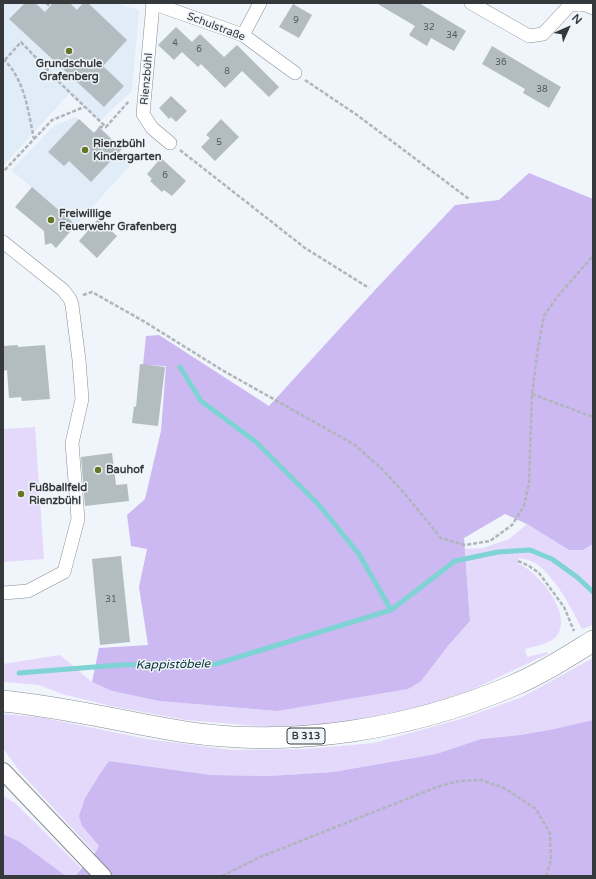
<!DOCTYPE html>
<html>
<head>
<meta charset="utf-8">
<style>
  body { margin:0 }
  #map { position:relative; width:596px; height:879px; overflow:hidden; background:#eff5fb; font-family:"Varela Round",sans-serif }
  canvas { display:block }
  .frame { position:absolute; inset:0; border:4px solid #36393b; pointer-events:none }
  .north { position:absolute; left:548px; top:8px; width:40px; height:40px; -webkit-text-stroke:3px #eff5fb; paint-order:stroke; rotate:45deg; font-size:11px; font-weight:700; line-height:16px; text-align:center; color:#36393b }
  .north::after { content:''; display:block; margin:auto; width:14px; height:18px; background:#36393b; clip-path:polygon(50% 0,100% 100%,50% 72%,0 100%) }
</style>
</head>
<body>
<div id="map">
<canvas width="596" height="879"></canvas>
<div class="frame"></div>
<div class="north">N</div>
</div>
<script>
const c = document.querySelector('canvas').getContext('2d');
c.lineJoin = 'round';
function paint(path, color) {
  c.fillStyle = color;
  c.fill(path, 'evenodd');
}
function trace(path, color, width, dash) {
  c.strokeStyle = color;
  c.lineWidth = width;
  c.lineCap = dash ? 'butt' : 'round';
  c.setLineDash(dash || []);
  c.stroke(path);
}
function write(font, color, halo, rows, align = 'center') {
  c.font = font + ' "Varela Round",sans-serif';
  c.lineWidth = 3;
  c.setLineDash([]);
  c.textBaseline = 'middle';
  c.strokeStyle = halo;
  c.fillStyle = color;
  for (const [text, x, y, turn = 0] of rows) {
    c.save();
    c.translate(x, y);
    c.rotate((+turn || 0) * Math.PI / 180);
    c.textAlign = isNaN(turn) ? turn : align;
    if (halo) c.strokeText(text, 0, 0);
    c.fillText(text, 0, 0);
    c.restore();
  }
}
const built = new Path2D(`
  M 3,3 L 115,3 L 139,10 L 132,91 L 100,121 L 69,94 L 3,166 Z
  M 75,117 L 94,132 L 99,127 L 121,149 L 120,151 L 133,162 L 76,225 L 65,216 L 68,212 L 63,207 L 59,210 L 11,170 L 54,126 Z`);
const green = new Path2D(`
  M 35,427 L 44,559 L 3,562 L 3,429 Z
  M 527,524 L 569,550 L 583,550 L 593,544 L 593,625 L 582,629 C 572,609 551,569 531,561 C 527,559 523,559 519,558 L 518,564 C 538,570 572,614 558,634 C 552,644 535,646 525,649 L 527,657 L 547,652 L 548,654 L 469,691 L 418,707 L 341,723 L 270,727 L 186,720 L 111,706 L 62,694 L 39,685 L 3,682 L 3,664 L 60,655 L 92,682 L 112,691 L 159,701 L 277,711 L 447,647 L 470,621 L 465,549 L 483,548 L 509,539 Z
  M 593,658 L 593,720 L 554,729 L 520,735 L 481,739 L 436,754 L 333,772 L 269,776 L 211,775 L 109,761 L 101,772 L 85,798 L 82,826 L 99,846 L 95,853 L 20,772 L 3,748 L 3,714 L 39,717 L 147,739 L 232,750 L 306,749 L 374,743 L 464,718 L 522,697 Z
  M 3,796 L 15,803 L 81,868 L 75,876 L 66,876 L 20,842 L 3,834 Z`);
const forest = new Path2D(`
  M 529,173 L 593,199 L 593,544 L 583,550 L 569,550 L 527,524 L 505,514 L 464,538 L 470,621 L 447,647 L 421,681 L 408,689 L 277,711 L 159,701 L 112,691 L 92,682 L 99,648 L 148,645 L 139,587 L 147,549 L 131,546 L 127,515 L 145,499 L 161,431 L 166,366 L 143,365 L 146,336 L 159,335 L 269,406 L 374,291 L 455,205 L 499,200 Z
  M 593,720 L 593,876 L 75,876 L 95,853 L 99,846 L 82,826 L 79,816 L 85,798 L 101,772 L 109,761 L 211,775 L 269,776 L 333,772 L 436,754 L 481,739 L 520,735 L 554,729 Z
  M 3,834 L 20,842 L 66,876 L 3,876 Z`);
const stream = new Path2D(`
  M 180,367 L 201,401 L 256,442 L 318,504 L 359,554 L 391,610
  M 19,673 L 119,665 L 216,664 L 391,610 L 455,561 L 498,552 L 530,550 L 552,559 L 577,577 L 593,592`);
const building = new Path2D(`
  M 25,3 L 35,3 L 45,12 L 53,3 L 70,3 L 77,10 L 83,3 L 88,3 L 127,40 L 103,66 L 124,86 L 104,107 L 9,19 Z
  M 376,3 L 419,3 L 466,31 L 454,51 L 431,38 L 427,46 L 409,35 L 415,26 Z
  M 293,4 L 312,15 L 299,38 L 279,27 Z
  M 176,27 L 192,42 L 200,34 L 224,57 L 237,45 L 279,87 L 269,97 L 242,71 L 225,88 L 201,64 L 198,67 L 182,52 L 174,60 L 158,45 Z
  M 492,46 L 561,87 L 549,108 L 523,93 L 525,89 L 482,64 Z
  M 171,96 L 187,111 L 176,122 L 171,117 L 169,119 L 159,108 Z
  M 79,119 L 94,133 L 99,127 L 122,149 L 91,182 L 69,161 L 64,166 L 48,152 Z
  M 221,119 L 239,137 L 215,161 L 201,147 L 210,138 L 206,135 Z
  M 161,158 L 186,181 L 172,196 L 164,190 L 162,192 L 150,181 L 152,179 L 147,174 Z
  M 32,187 L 76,225 L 56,248 L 51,243 L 45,245 L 44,231 L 15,207 Z
  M 98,219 L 117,236 L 97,258 L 79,241 Z
  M 18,345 L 18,347 L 45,345 L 50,399 L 22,401 L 21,397 L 9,398 L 7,370 L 3,371 L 3,346 Z
  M 140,364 L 165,367 L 158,426 L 132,423 L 134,406 L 136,407 Z
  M 112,453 L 116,485 L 127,484 L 129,501 L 85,506 L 81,457 Z
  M 121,556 L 130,642 L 100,645 L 92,559 Z`);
const path = new Path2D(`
  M 46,3 L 50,6
  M 3,59 C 25,79 28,111 34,139 L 3,172
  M 5,60 L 21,42 L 60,83 L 106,127 L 129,101
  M 305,80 L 357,115 L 469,199
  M 99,127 L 106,127
  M 34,139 L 52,120 L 84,107
  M 180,150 L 305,248 L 369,288
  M 83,295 L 92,292 L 145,322 L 222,370 L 355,445 L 382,469 L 404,493 L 441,538 L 465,545 L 490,541 L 512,525 L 524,506 L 529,483 L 532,394 L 538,348 L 544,316 L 557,297 L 593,256
  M 532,394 L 593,417
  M 518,561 L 529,566 L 539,573 L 564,607 L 574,631
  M 222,876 L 260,857 L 437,787 L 459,781 L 481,780 L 504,788 L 536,809 L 550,833 L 551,860 L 546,876`);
const minor = new Path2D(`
  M 152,3 L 243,35 L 295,73
  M 471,3 L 529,36 L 543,34 L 570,5 L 586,5 L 593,8
  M 153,4 L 143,114 L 152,128 L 170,143
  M 243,35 L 260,3
  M 3,242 L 63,290 L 70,299 L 72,305 L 79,360 L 82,399 L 72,443 L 78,519 L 64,572 L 28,591 L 3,593`);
const tertiary = new Path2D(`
  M 3,771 L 103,876`);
const primary = new Path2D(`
  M 3,701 C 64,707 124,722 185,732 C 295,748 411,729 512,686 C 541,674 567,657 593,641`);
const markers = [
  [69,51,4,"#657625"],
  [85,150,4,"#657625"],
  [51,220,4,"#657625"],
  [98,470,4,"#657625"],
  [21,494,4,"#657625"]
];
const numberNames = [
  ["9",296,21],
  ["32",429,28],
  ["34",452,36],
  ["4",175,44],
  ["6",199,50],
  ["36",501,63],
  ["8",227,72],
  ["38",542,90],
  ["5",219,143],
  ["6",165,176],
  ["31",111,600]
];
const shields = [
  [306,736,38]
];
const shieldNames = [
  ["B 313",306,736]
];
const streetNames = [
  ["Schulstraße",216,27,21],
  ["Rienzbühl",147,79,-85]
];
const poiNames = [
  ["Grundschule",69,64,"center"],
  ["Grafenberg",69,77,"center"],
  ["Rienzbühl",93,144],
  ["Kindergarten",93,157],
  ["Freiwillige",59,214],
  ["Feuerwehr Grafenberg",59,227],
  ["Bauhof",106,470],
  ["Fußballfeld",29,488],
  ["Rienzbühl",29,501]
];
const waterNames = [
  ["Kappistöbele",173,665,-1]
];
paint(built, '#e0ecf8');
paint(green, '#e4d9fb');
paint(forest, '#ccb9f2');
trace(stream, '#7fd3d4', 5);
paint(building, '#b3bcc0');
trace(minor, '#888e94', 14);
trace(tertiary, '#888e94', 18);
trace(primary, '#888e94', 22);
trace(path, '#b0b5ba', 2.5, [4, 2]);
trace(minor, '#fff', 13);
trace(tertiary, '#fff', 16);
trace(primary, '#fff', 21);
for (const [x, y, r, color] of markers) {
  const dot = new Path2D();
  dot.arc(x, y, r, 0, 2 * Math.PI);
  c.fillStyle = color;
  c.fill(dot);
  trace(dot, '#eff5fb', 1.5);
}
write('9px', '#555a5c', null, numberNames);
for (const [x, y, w] of shields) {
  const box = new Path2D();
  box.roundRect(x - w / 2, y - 8, w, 16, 3);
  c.fillStyle = '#eff5fb';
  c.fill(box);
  trace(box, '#36393b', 1);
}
write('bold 10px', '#36393b', null, shieldNames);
write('11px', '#36393b', '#eff5fb', streetNames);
write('bold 11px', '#36393b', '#eff5fb', poiNames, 'left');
write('italic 12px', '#0b3536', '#eff5fb', waterNames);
</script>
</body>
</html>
